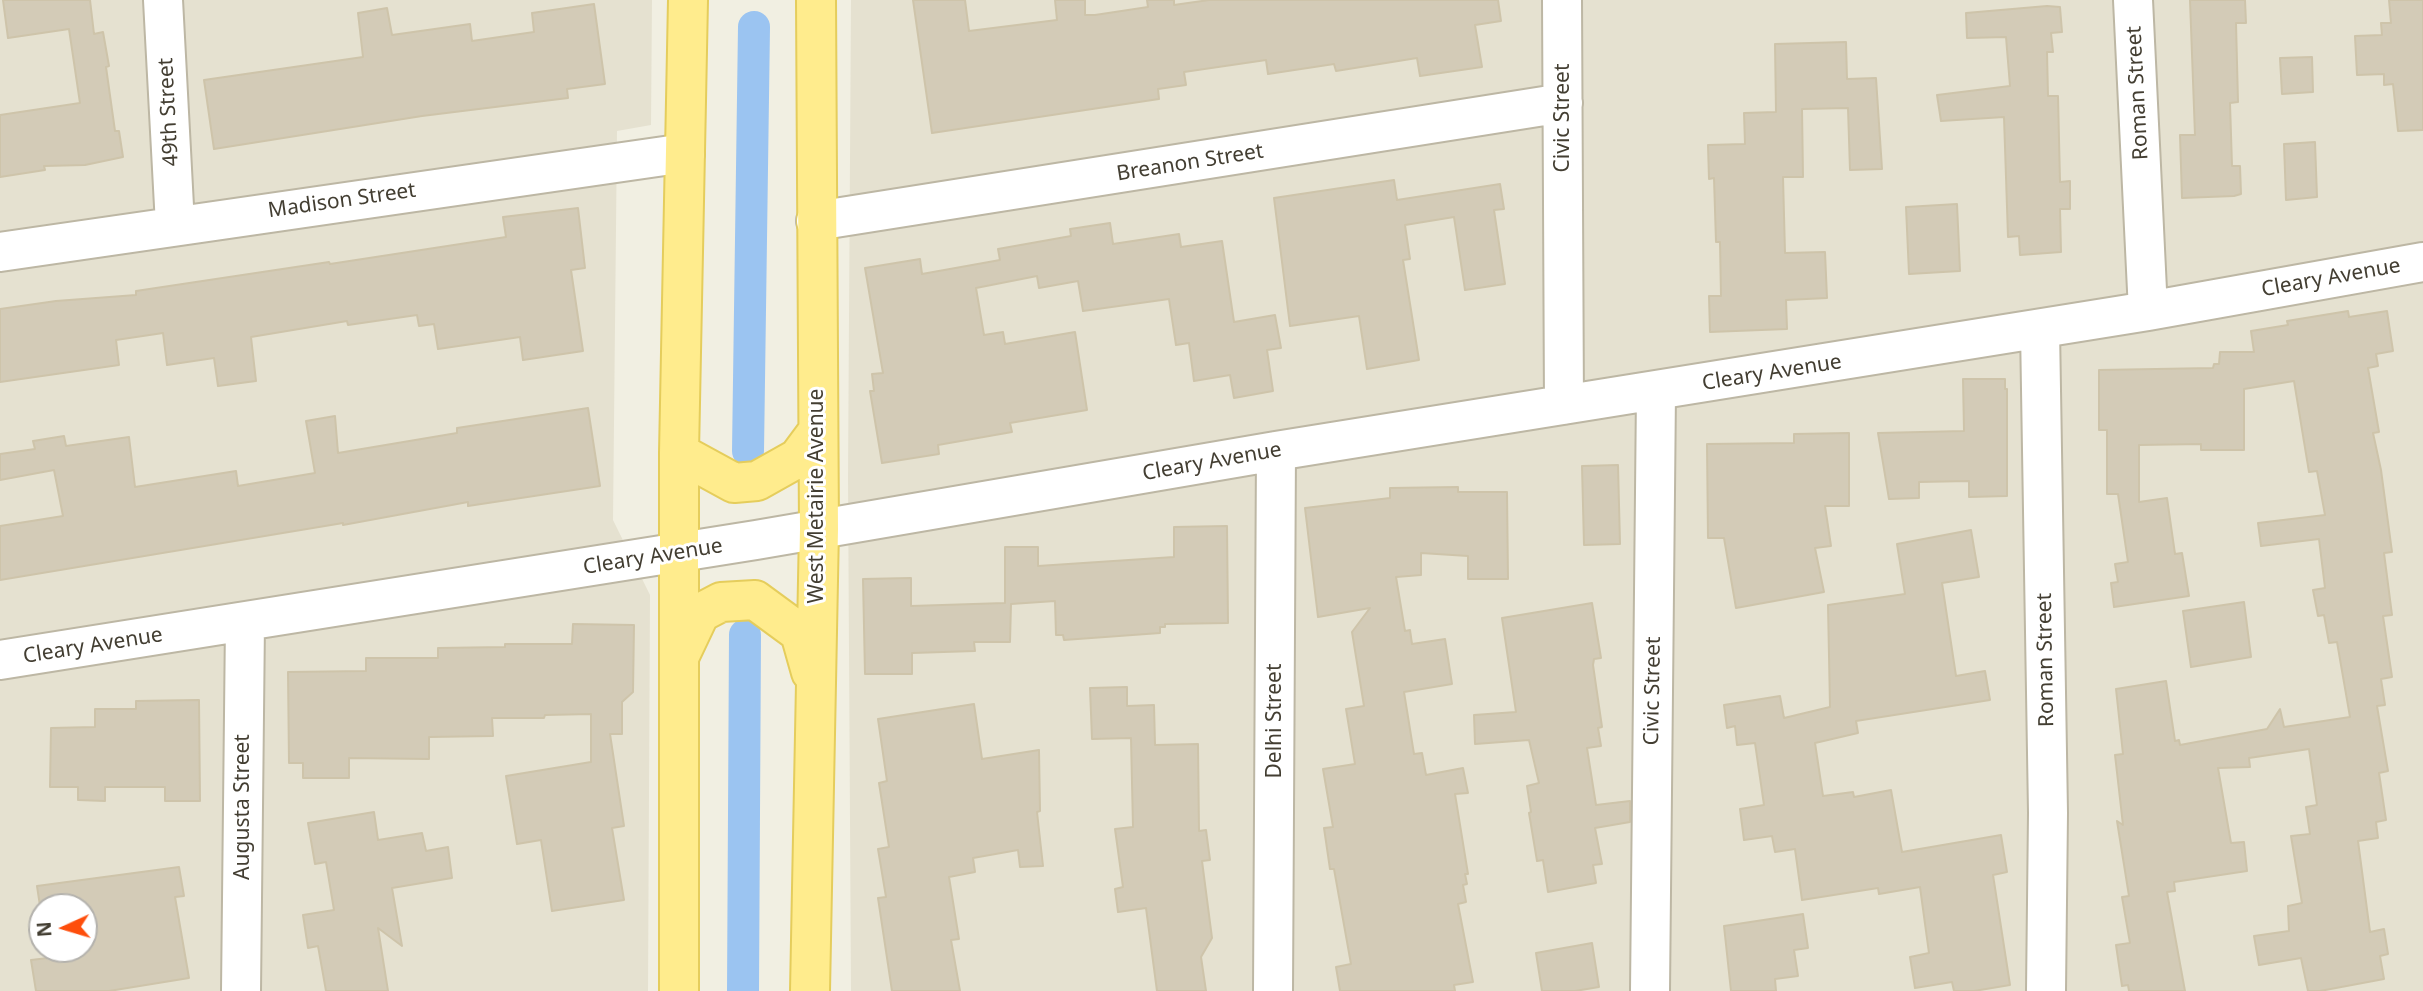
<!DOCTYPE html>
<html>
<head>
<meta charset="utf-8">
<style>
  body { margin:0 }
  #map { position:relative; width:2423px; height:991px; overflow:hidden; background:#f1efe2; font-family:"Noto Sans",sans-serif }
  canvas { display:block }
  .north { position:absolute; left:28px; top:893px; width:70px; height:70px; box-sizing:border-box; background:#fff; border:2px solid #b4b2ad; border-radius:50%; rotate:266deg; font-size:19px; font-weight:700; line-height:28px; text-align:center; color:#433e32 }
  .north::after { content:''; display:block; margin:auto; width:24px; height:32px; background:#fe4e0c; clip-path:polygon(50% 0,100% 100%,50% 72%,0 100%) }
</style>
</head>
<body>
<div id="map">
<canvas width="2423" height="991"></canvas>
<div class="north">N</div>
</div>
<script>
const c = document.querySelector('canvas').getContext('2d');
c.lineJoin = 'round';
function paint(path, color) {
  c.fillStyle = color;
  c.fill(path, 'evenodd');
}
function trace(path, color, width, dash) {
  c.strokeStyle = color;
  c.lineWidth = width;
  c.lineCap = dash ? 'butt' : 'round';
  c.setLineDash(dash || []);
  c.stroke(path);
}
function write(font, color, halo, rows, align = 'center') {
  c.font = font + ' "Noto Sans",sans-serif';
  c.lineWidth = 6;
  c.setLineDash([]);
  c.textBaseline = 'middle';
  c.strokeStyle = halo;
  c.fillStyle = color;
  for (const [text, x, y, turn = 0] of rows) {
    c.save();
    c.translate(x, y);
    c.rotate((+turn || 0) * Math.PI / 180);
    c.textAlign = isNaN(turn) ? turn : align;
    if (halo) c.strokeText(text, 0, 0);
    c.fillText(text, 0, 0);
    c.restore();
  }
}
const residential = new Path2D(`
  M 0,0 L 652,0 L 651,125 L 617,131 L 613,520 L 650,595 L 648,991 L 0,991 ZM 42,907 L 84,907 L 84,949 L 42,949 Z
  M 851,0 L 2423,0 L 2423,991 L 851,991 L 848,478 Z`);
const canal = new Path2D(`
  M 748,451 L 754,27
  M 743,991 L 745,635`);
const building = new Path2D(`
  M 3,0 L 90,0 L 94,34 L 103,32 L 109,66 L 106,67 L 115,131 L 119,131 L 123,157 L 85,165 L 44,166 L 45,170 L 0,177 L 0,115 L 80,103 L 69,29 L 8,38 Z
  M 913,0 L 965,0 L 969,31 L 1057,20 L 1055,0 L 1085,0 L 1085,15 L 1095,15 L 1148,7 L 1147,0 L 1174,0 L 1174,5 L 1209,0 L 1498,0 L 1501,21 L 1475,25 L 1482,67 L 1420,76 L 1417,58 L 1336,71 L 1334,64 L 1268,74 L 1266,60 L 1184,72 L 1186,85 L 1158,89 L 1159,99 L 932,133 Z
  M 2190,0 L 2245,0 L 2246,23 L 2236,23 L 2238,102 L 2230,103 L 2232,166 L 2240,166 L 2241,194 L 2234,196 L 2182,198 L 2180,135 L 2195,135 Z
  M 2389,0 L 2423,0 L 2423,130 L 2398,131 L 2393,84 L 2384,85 L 2384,74 L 2357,75 L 2355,36 L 2382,35 L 2381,23 L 2391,23 Z
  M 594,4 L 605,84 L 567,89 L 568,98 L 422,116 L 214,149 L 204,80 L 363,57 L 358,13 L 387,8 L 392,35 L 470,24 L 472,41 L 534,32 L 532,13 Z
  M 2047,6 L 2060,7 L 2062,32 L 2051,33 L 2053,52 L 2047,52 L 2048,96 L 2058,96 L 2060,182 L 2070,181 L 2070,209 L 2060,209 L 2061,252 L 2020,255 L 2019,236 L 2008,237 L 2004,117 L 1941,121 L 1937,95 L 2010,86 L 2006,37 L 1967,38 L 1966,13 Z
  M 1846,42 L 1847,79 L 1876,78 L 1882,169 L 1850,170 L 1848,108 L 1802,109 L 1803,177 L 1783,177 L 1785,253 L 1825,252 L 1827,298 L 1786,300 L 1787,329 L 1710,332 L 1709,296 L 1721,296 L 1720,242 L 1716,242 L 1714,178 L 1709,179 L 1708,145 L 1745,144 L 1744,113 L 1776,112 L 1775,44 Z
  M 2312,57 L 2313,92 L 2282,94 L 2280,58 Z
  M 2315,142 L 2317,197 L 2286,200 L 2284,144 Z
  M 1394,180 L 1397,200 L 1500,184 L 1504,209 L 1494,210 L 1505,284 L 1465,290 L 1454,217 L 1405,225 L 1410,259 L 1403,260 L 1419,360 L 1367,369 L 1359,316 L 1290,326 L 1274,198 Z
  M 1957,204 L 1960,271 L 1909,274 L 1906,207 Z
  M 578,208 L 585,268 L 571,270 L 583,351 L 523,360 L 520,337 L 438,349 L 434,324 L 419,326 L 417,315 L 348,325 L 347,321 L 251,337 L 256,381 L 218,386 L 214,358 L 167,365 L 163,333 L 116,340 L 119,365 L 0,382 L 0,309 L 56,301 L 136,295 L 136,291 L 329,262 L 330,264 L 506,237 L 503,217 Z
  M 1110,223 L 1113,244 L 1179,234 L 1181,247 L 1222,241 L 1234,322 L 1275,315 L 1281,348 L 1267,350 L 1273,391 L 1234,398 L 1230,375 L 1194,381 L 1189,343 L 1176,345 L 1169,299 L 1083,311 L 1078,281 L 1039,288 L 1037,276 L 976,288 L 984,335 L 1003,332 L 1005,344 L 1075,332 L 1087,410 L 1010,423 L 1012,432 L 938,445 L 939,454 L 882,463 L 870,391 L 874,391 L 872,374 L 883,373 L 865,268 L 920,259 L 922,274 L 1000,260 L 998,249 L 1071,236 L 1070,229 Z
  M 2348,311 L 2349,317 L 2387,311 L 2393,351 L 2376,354 L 2378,366 L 2368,368 L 2379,432 L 2373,433 L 2381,470 L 2392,552 L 2384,553 L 2392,615 L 2383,616 L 2392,677 L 2381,679 L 2385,705 L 2377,706 L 2388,771 L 2379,773 L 2386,820 L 2376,822 L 2378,838 L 2358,841 L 2370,932 L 2384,929 L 2388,954 L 2380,956 L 2384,979 L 2320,991 L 2308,991 L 2301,958 L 2259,965 L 2254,936 L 2289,931 L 2288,906 L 2302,903 L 2291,836 L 2310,834 L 2306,807 L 2317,805 L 2309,749 L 2249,758 L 2250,767 L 2218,768 L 2231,843 L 2244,842 L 2247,871 L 2174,882 L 2175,891 L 2167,892 L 2185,991 L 2129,991 L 2128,985 L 2122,986 L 2116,945 L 2130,943 L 2122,897 L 2129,896 L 2117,821 L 2123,825 L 2115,755 L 2123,754 L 2116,689 L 2166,681 L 2175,741 L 2179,740 L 2180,745 L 2267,729 L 2280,709 L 2284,727 L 2350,717 L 2337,642 L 2329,643 L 2324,615 L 2318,616 L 2313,590 L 2325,588 L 2319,539 L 2261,546 L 2258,523 L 2325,515 L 2317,471 L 2309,472 L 2294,381 L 2244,389 L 2244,450 L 2201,450 L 2201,444 L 2139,445 L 2139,502 L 2167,498 L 2175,554 L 2182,553 L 2189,596 L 2114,607 L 2111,583 L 2118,582 L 2115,564 L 2128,562 L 2118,494 L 2107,494 L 2107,430 L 2099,430 L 2099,370 L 2213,368 L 2214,364 L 2219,364 L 2220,352 L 2254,352 L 2251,331 L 2288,325 L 2287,321 Z
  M 1963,379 L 2005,379 L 2005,389 L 2007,389 L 2007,496 L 1969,497 L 1969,481 L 1919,482 L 1919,498 L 1889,499 L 1878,433 L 1964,431 Z
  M 588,408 L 600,486 L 468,506 L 468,502 L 343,525 L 343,523 L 0,580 L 0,526 L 63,516 L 54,470 L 0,480 L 0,454 L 35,449 L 33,441 L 64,436 L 66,446 L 129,437 L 135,487 L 236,471 L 238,486 L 315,473 L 306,421 L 335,416 L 338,453 L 457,433 L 457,428 Z
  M 1849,433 L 1849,506 L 1825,506 L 1831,546 L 1815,548 L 1824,592 L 1736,608 L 1724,538 L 1708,538 L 1707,444 L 1794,443 L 1794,434 Z
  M 1618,465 L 1620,544 L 1584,545 L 1582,466 Z
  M 1458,487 L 1458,492 L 1507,492 L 1508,579 L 1468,579 L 1468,556 L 1421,553 L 1421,575 L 1396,577 L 1405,631 L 1410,630 L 1412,644 L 1445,639 L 1452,684 L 1404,692 L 1414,754 L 1422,753 L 1426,775 L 1463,768 L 1468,793 L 1455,794 L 1468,874 L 1465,874 L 1467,884 L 1463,885 L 1466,902 L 1458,904 L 1473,982 L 1454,985 L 1455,991 L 1340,991 L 1336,967 L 1351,964 L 1334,869 L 1330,869 L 1324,828 L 1333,827 L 1323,769 L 1355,764 L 1346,709 L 1364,706 L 1352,632 L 1370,608 L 1318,617 L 1305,508 L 1390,498 L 1390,488 Z
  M 1227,526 L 1228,623 L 1165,624 L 1165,627 L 1160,627 L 1160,633 L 1064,640 L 1063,635 L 1056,635 L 1055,601 L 1011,604 L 1010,642 L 974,642 L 975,651 L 912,653 L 912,674 L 865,674 L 863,579 L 911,578 L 911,606 L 1005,603 L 1005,547 L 1038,547 L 1038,566 L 1174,557 L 1174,527 Z
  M 1971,530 L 1979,577 L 1942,583 L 1956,676 L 1985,671 L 1990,700 L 1856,721 L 1858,733 L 1815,743 L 1823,796 L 1853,792 L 1854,797 L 1891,790 L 1902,852 L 2001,835 L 2007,872 L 1993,875 L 2010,985 L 1974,991 L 1954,991 L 1952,982 L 1915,988 L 1910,957 L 1929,953 L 1920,887 L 1879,894 L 1878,888 L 1802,900 L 1795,849 L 1775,852 L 1772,836 L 1744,840 L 1740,809 L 1764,805 L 1755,743 L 1737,745 L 1735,726 L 1727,728 L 1724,705 L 1780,696 L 1784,718 L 1830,707 L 1828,605 L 1905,594 L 1897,544 Z
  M 2244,602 L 2251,657 L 2191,667 L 2183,611 Z
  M 1592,603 L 1601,658 L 1594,659 L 1593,665 L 1602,727 L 1598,728 L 1601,746 L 1587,748 L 1596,805 L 1630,801 L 1630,822 L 1595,828 L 1602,864 L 1593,865 L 1596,883 L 1548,892 L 1543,860 L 1537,861 L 1529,813 L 1531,812 L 1527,786 L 1539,783 L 1529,740 L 1475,744 L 1474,715 L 1516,712 L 1502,618 Z
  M 573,624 L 634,625 L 633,692 L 622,702 L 622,734 L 610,734 L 624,826 L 612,828 L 624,900 L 552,911 L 541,840 L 517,844 L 506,776 L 591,762 L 591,714 L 545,715 L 544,718 L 492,718 L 493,736 L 429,737 L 429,759 L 349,758 L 349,778 L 303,778 L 303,763 L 289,763 L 288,672 L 366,671 L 366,658 L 438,658 L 438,648 L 505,647 L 505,644 L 572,644 Z
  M 1127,687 L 1127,706 L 1154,705 L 1155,745 L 1198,744 L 1199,831 L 1206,830 L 1210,860 L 1202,861 L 1212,938 L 1201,957 L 1206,991 L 1157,991 L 1146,908 L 1118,912 L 1115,889 L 1123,887 L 1115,829 L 1133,827 L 1131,738 L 1092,739 L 1090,688 Z
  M 199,700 L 200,801 L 165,801 L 165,787 L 105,787 L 105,801 L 78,800 L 78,787 L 50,787 L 51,728 L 95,727 L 95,709 L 136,709 L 136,701 Z
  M 974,704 L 982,759 L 1039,750 L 1040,811 L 1037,812 L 1043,866 L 1020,867 L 1018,850 L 973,858 L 975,872 L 949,877 L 959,939 L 951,940 L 960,991 L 892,991 L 878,898 L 886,897 L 878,849 L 889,847 L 879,783 L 887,781 L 878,719 Z
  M 374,812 L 378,840 L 422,833 L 426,851 L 448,847 L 452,878 L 392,888 L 402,946 L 378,928 L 388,991 L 326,991 L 318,946 L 308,948 L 303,915 L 334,910 L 326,862 L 315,864 L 308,823 Z
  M 179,867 L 184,896 L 175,897 L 189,978 L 109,991 L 36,991 L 31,960 L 48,958 L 46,949 L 84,949 L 84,907 L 42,907 L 42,919 L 37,886 Z
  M 1803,914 L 1808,948 L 1794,950 L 1798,976 L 1775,979 L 1776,991 L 1731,991 L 1724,926 Z
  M 1592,943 L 1599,987 L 1575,991 L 1542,991 L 1536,953 Z`);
const minor = new Path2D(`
  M 163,0 L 175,225
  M 1562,0 L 1564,405
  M 2133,0 L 2148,311
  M 816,221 L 1563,103
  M 0,252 L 685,153
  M 2040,329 L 2048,813 L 2046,991
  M 0,660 L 756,540 L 1276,451 L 2148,311 L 2423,262
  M 241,991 L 245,622
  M 1273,991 L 1276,451
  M 1650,991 L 1656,392`);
const major = new Path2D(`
  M 679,453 L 734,483 L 757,481 L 798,458 L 818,431
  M 681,653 L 700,613 L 721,602 L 755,600 L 800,633 L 811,672
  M 679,991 L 679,453 L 688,0
  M 810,991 L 819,529 L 816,0`);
const streetNames = [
  ["Roman Street",2138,93,-93],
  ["49th Street",169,112,-93],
  ["Civic Street",1563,118,-90],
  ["Breanon Street",1190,163,-9],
  ["Madison Street",342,201,-8],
  ["Cleary Avenue",2331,278,-10],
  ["Cleary Avenue",1772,373,-9],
  ["Cleary Avenue",1212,462,-10],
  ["West Metairie Avenue",817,496,-90],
  ["Cleary Avenue",653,557,-9],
  ["Cleary Avenue",93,646,-9],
  ["Roman Street",2046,660,-91],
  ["Civic Street",1653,691,-89],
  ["Delhi Street",1275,721,-90],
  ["Augusta Street",243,807,-90]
];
paint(residential, '#e5e1d0');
trace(canal, '#9bc4f1', 32);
paint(building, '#d3cbb7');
trace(building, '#cec4aa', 2);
trace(minor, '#bdb7a4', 42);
trace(major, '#e5cd5c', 42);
trace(minor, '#fff', 38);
trace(major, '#ffec8d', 38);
write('21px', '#433e32', '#fff', streetNames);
</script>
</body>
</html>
